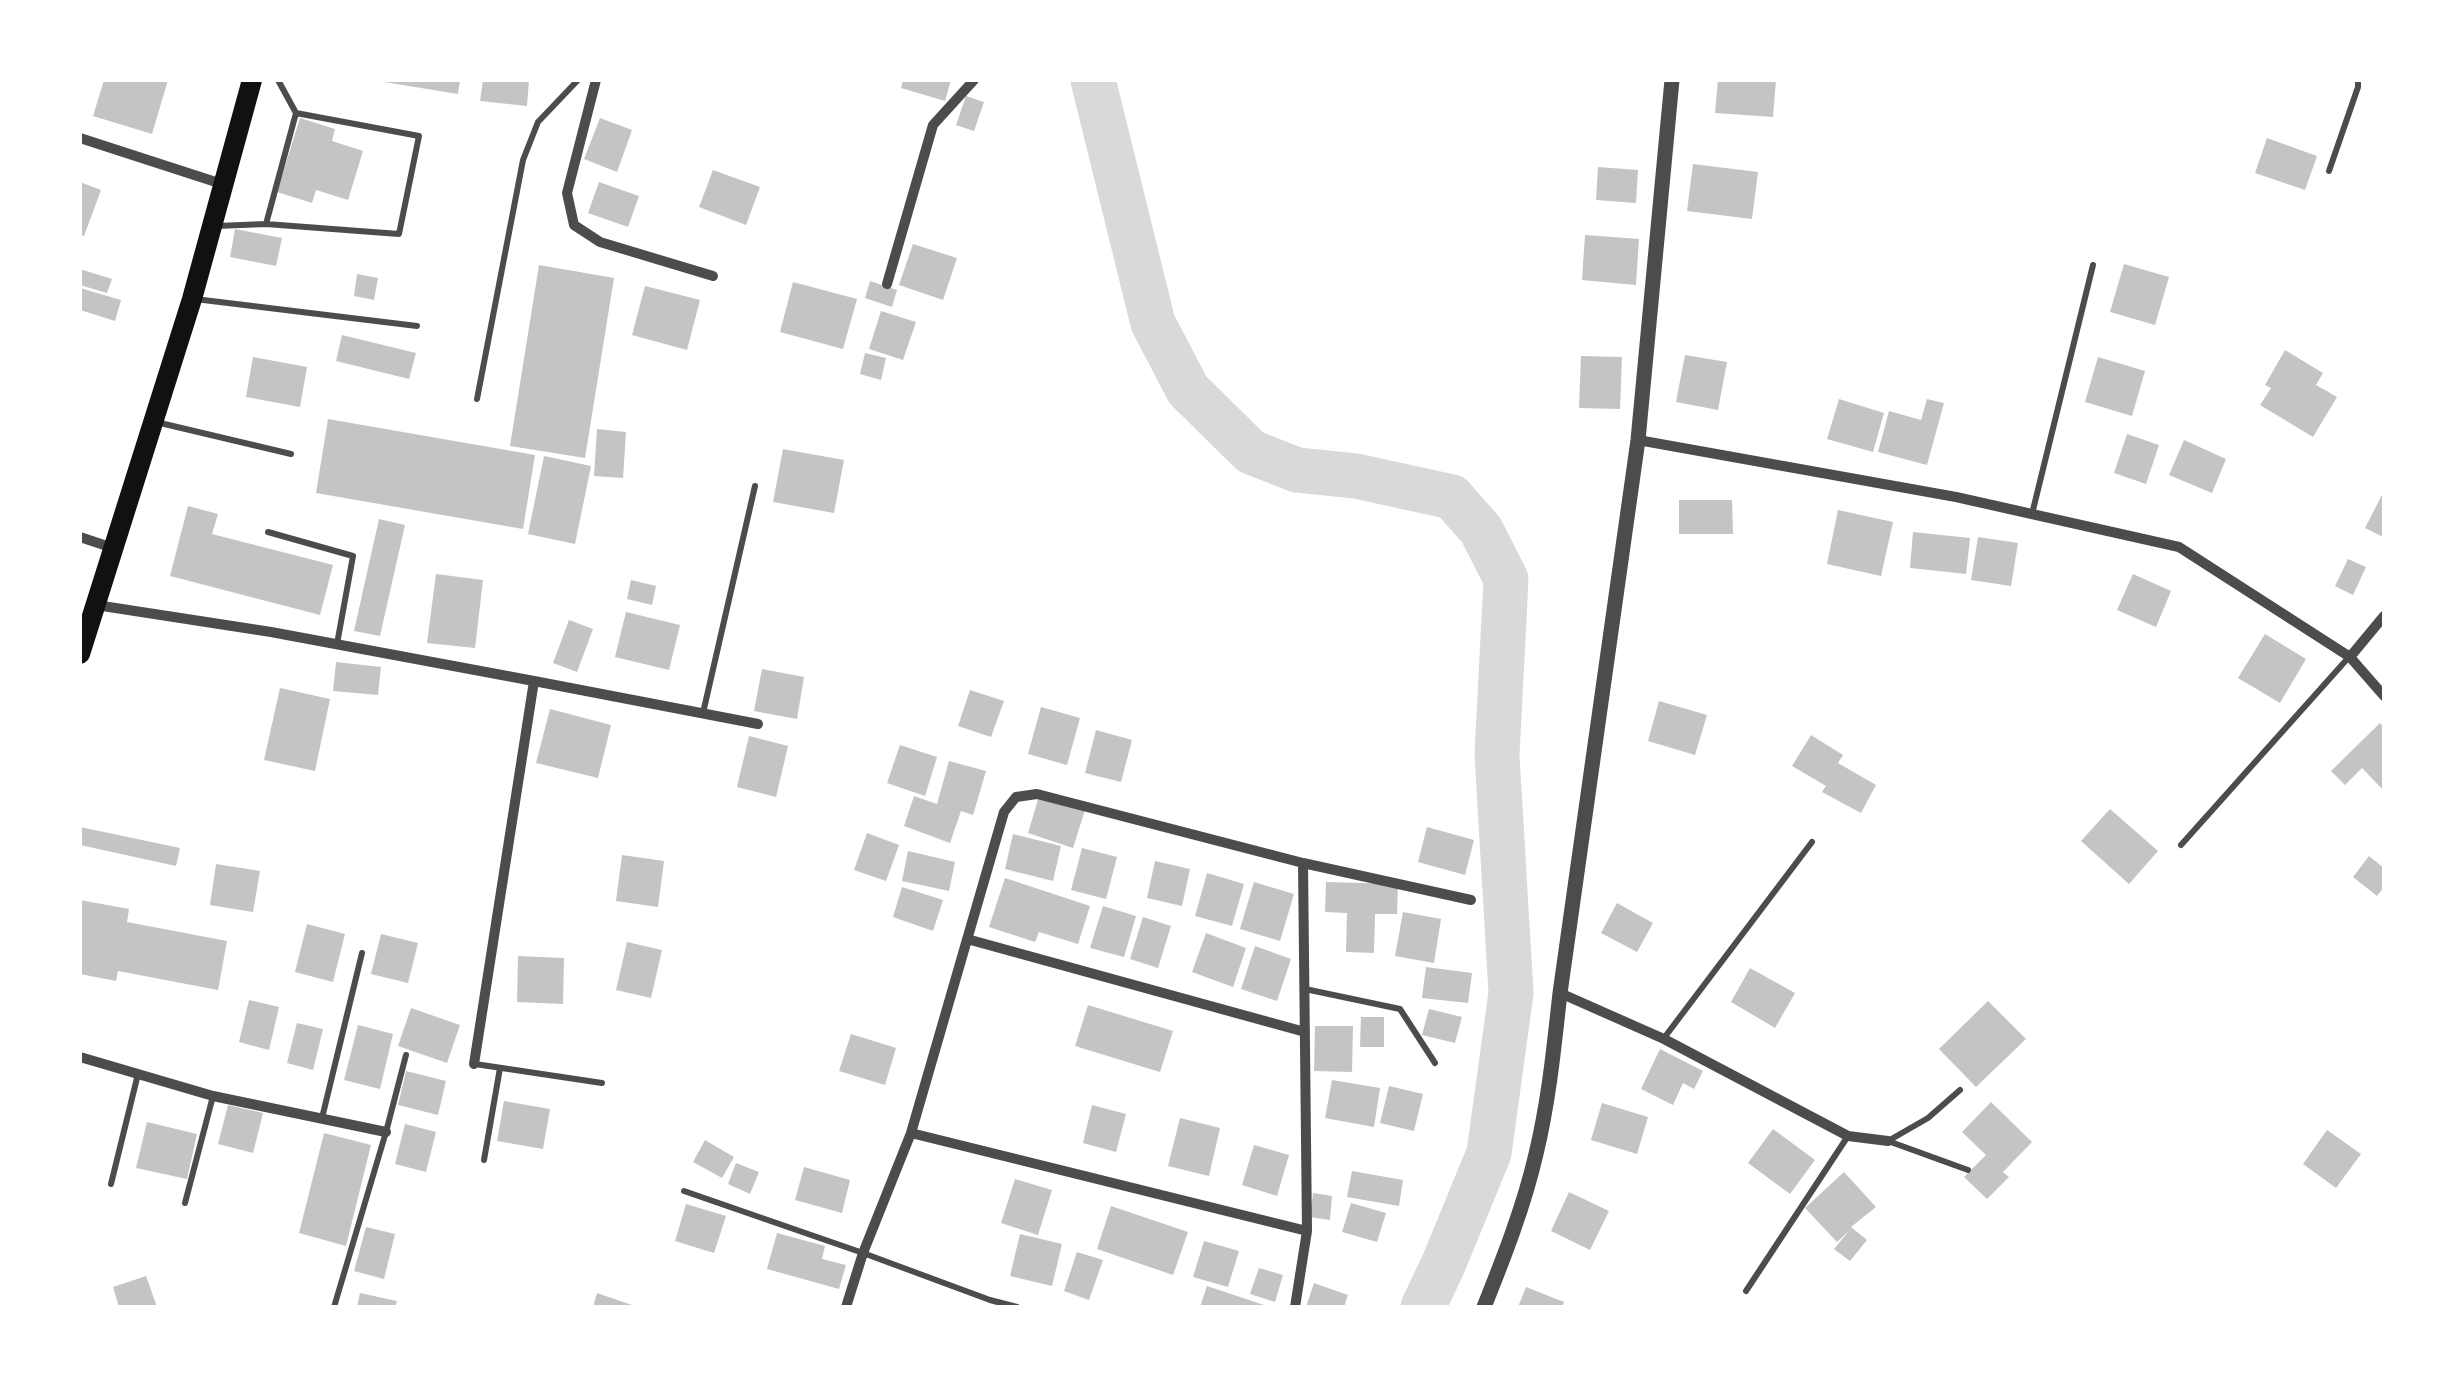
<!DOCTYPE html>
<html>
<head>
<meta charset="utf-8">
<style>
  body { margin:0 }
  #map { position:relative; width:2464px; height:1387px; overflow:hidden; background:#fff; font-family:"Noto Sans",sans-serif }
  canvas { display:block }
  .frame { position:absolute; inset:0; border:82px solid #fff; pointer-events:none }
</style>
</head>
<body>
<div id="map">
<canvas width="2464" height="1387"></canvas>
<div class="frame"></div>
</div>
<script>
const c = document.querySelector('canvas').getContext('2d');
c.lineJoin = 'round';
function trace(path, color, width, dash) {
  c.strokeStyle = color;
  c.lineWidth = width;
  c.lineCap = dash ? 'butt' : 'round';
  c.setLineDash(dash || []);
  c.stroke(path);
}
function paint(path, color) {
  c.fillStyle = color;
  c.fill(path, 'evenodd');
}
const river = new Path2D(`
  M 1093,80 L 1153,323 L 1188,390 L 1251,452 L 1297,470 L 1356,476 L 1452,497 L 1481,530 L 1506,579 L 1497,755 L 1511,993 L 1489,1153 L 1443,1265 L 1423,1307`);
const building = new Path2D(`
  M 104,80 L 168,80 L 152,134 L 93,116 Z
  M 384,80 L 460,80 L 458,94 L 384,82 Z
  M 483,80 L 529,80 L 527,106 L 480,101 Z
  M 903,80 L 951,80 L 945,101 L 901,88 Z
  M 1718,80 L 1776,80 L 1773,117 L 1715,113 Z
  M 966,96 L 984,102 L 974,131 L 956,125 Z
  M 300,118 L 335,129 L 332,141 L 363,151 L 348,200 L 316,190 L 312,203 L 277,192 Z
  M 600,118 L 632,130 L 617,172 L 584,159 Z
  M 2267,138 L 2317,156 L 2305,190 L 2255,173 Z
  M 1693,164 L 1758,172 L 1752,219 L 1687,211 Z
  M 1598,167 L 1638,170 L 1636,203 L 1596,200 Z
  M 713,170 L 760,187 L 746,225 L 699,207 Z
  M 80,182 L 101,190 L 84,236 L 80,235 Z
  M 599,182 L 639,196 L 628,227 L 588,213 Z
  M 235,229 L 282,238 L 276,266 L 230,257 Z
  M 1585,235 L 1639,239 L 1636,285 L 1582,280 Z
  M 913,244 L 957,258 L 943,300 L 899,285 Z
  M 2124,264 L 2169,277 L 2155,325 L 2110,312 Z
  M 539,265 L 614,278 L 585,458 L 510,446 Z
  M 80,269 L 112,279 L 107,293 L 80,285 Z
  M 357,274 L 378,278 L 374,300 L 354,296 Z
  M 870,281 L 897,290 L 892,307 L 865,298 Z
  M 793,282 L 857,299 L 843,349 L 780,332 Z
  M 645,286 L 700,300 L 687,350 L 632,335 Z
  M 80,288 L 121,300 L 115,321 L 80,310 Z
  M 881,311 L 916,322 L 903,360 L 869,349 Z
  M 342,335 L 416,353 L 409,379 L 336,361 Z
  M 2285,350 L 2323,373 L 2316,385 L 2337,397 L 2313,437 L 2260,405 L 2271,388 L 2265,385 Z
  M 865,353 L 886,358 L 881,380 L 860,374 Z
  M 1685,355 L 1727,362 L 1718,410 L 1676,402 Z
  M 1581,356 L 1622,357 L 1620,409 L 1579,408 Z
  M 253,357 L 307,367 L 300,407 L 246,397 Z
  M 2098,357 L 2145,371 L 2132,416 L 2085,402 Z
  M 1839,399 L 1884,413 L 1873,452 L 1827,439 Z
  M 1927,399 L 1944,403 L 1927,465 L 1878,452 L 1889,411 L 1921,420 Z
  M 328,419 L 535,455 L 523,529 L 316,493 Z
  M 597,429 L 626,432 L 623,478 L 594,476 Z
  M 2127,434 L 2159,445 L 2146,484 L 2114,473 Z
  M 2184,440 L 2226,459 L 2212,493 L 2169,475 Z
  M 783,449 L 844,460 L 834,513 L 773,502 Z
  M 544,456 L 591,466 L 575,544 L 528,534 Z
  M 2384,491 L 2384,534 L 2383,537 L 2365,528 Z
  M 1679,500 L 1732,500 L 1733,534 L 1679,534 Z
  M 188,506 L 218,514 L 212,534 L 333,565 L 320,615 L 170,576 Z
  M 1838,510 L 1893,522 L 1881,576 L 1827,564 Z
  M 379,519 L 405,525 L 380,636 L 354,631 Z
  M 1913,532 L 1970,538 L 1966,574 L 1910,568 Z
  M 1978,537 L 2018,543 L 2011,586 L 1971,580 Z
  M 2348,559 L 2366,567 L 2353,595 L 2335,586 Z
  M 436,574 L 483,580 L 475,648 L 427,643 Z
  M 2133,574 L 2171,591 L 2156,627 L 2117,610 Z
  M 631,580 L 656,586 L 652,605 L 627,599 Z
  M 626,612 L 680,625 L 669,670 L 615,657 Z
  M 569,620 L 593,629 L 577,672 L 553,663 Z
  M 2265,634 L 2306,659 L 2280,703 L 2238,678 Z
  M 336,662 L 381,667 L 378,695 L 333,691 Z
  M 762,669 L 804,677 L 797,719 L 754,711 Z
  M 280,688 L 330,699 L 315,771 L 264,760 Z
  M 970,690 L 1004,701 L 991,737 L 958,726 Z
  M 1659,701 L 1707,715 L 1695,755 L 1648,741 Z
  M 1041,707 L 1080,718 L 1067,765 L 1028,754 Z
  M 550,709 L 611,725 L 598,778 L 536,763 Z
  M 2380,723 L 2384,728 L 2384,791 L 2362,768 L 2345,785 L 2331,771 Z
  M 1096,730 L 1132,740 L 1121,782 L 1085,773 Z
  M 1811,735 L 1843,755 L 1838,763 L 1876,785 L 1861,813 L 1822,792 L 1826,786 L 1792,766 Z
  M 749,736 L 788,746 L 776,797 L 737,787 Z
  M 900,745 L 937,757 L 925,796 L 887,783 Z
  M 949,761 L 986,771 L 973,815 L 961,811 L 950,843 L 904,826 L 914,796 L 937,804 Z
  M 1039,796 L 1085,810 L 1073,848 L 1028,833 Z
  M 2110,809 L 2158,851 L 2129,884 L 2081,841 Z
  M 80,827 L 180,848 L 176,866 L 80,845 Z
  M 1427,827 L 1474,840 L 1465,875 L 1418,862 Z
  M 867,833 L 899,845 L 886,881 L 854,870 Z
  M 1013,834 L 1061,846 L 1053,881 L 1005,869 Z
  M 1082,848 L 1117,857 L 1106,899 L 1071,890 Z
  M 908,851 L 955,862 L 949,891 L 902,881 Z
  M 622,855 L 664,861 L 658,907 L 616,901 Z
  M 2369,856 L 2384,868 L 2384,887 L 2377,896 L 2353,877 Z
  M 1155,861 L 1190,869 L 1182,906 L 1147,898 Z
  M 216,864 L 260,871 L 253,912 L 210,905 Z
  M 1207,873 L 1244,884 L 1232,926 L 1195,916 Z
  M 1005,878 L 1090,906 L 1078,944 L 1039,932 L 1035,942 L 989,927 Z
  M 1254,882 L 1294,894 L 1280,941 L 1240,929 Z
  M 1326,882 L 1398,884 L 1397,914 L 1375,914 L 1374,953 L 1346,952 L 1347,913 L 1325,912 Z
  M 902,887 L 943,900 L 933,931 L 893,917 Z
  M 80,900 L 129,909 L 127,922 L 227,941 L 218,990 L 118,971 L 116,981 L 80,974 Z
  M 1617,903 L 1653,923 L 1637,952 L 1601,933 Z
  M 1103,906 L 1136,916 L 1124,957 L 1090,948 Z
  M 1403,912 L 1441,919 L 1434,963 L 1395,956 Z
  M 1143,917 L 1171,926 L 1158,968 L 1130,959 Z
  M 307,924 L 345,934 L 333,982 L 295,972 Z
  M 1206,933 L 1246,948 L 1233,987 L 1192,972 Z
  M 381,934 L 418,943 L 408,983 L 371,974 Z
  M 627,942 L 662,950 L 651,998 L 616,990 Z
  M 1255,946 L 1291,959 L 1277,1001 L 1241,989 Z
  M 518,956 L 564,958 L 563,1004 L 517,1002 Z
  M 1426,967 L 1472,973 L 1468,1003 L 1422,998 Z
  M 1750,968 L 1795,993 L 1775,1028 L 1731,1002 Z
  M 249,1000 L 279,1007 L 269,1050 L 239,1042 Z
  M 1988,1001 L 2026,1039 L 1976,1087 L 1939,1049 Z
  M 1088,1005 L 1173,1031 L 1160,1072 L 1075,1046 Z
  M 411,1008 L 460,1025 L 447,1063 L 398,1046 Z
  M 1429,1009 L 1462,1017 L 1455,1043 L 1422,1035 Z
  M 1361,1017 L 1384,1017 L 1384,1047 L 1360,1047 Z
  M 297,1023 L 323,1029 L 313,1070 L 287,1063 Z
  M 358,1025 L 393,1034 L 380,1089 L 344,1080 Z
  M 1315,1026 L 1353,1026 L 1352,1072 L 1314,1071 Z
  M 851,1034 L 896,1048 L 885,1085 L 839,1071 Z
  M 1660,1049 L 1703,1071 L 1694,1089 L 1683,1083 L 1673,1105 L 1641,1089 Z
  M 406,1071 L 446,1081 L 438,1115 L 398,1105 Z
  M 1332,1080 L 1380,1088 L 1374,1127 L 1325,1118 Z
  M 1389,1086 L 1423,1094 L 1414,1131 L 1380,1123 Z
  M 504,1101 L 550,1109 L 543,1149 L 497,1141 Z
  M 1991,1102 L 2032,1142 L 2003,1172 L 2009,1177 L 1987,1199 L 1964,1177 L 1986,1155 L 1962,1132 Z
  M 1602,1103 L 1648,1117 L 1637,1154 L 1591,1140 Z
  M 228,1105 L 263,1113 L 253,1153 L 218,1144 Z
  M 1092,1105 L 1126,1114 L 1116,1152 L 1083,1143 Z
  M 1180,1118 L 1220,1128 L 1209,1176 L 1168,1166 Z
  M 147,1122 L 197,1134 L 187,1179 L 136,1168 Z
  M 405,1124 L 436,1132 L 426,1172 L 395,1164 Z
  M 1773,1129 L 1815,1160 L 1790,1194 L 1748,1163 Z
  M 2327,1130 L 2361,1154 L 2336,1188 L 2303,1164 Z
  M 324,1133 L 371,1145 L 346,1246 L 299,1233 Z
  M 705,1140 L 734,1157 L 722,1178 L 693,1162 Z
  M 1254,1145 L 1289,1155 L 1277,1196 L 1242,1185 Z
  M 736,1163 L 759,1172 L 750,1194 L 728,1184 Z
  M 804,1167 L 850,1180 L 842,1213 L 795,1200 Z
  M 1352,1171 L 1403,1180 L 1399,1206 L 1347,1197 Z
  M 1844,1172 L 1876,1207 L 1851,1227 L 1867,1240 L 1850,1261 L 1834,1249 L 1849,1231 L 1837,1242 L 1805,1208 Z
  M 1015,1179 L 1052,1190 L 1038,1235 L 1001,1223 Z
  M 1569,1192 L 1609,1211 L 1590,1250 L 1551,1231 Z
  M 1313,1193 L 1332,1196 L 1330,1220 L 1310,1217 Z
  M 1351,1203 L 1386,1213 L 1377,1242 L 1342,1232 Z
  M 686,1204 L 726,1216 L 714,1253 L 675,1241 Z
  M 1111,1206 L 1188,1232 L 1173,1275 L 1097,1249 Z
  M 366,1227 L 395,1234 L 384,1279 L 354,1271 Z
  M 777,1233 L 825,1246 L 822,1259 L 846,1265 L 839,1289 L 767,1269 Z
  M 1020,1234 L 1062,1244 L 1052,1286 L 1010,1276 Z
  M 1204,1241 L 1239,1251 L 1228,1287 L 1193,1277 Z
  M 1077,1252 L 1103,1260 L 1089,1300 L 1064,1291 Z
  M 1259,1268 L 1283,1275 L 1275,1302 L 1250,1294 Z
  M 146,1276 L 157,1307 L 119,1307 L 113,1287 Z
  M 1314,1283 L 1348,1295 L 1344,1307 L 1306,1307 Z
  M 1207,1286 L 1267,1306 L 1267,1307 L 1200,1307 Z
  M 1526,1287 L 1564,1302 L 1562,1307 L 1518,1307 Z
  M 360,1293 L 397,1301 L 395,1307 L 357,1307 Z
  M 597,1293 L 635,1306 L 635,1307 L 593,1307 Z`);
const service = new Path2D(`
  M 2329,171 L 2358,87 L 2358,80
  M 266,224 L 296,113 L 278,80
  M 217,226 L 266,224 L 399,234 L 419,136 L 296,113
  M 195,299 L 417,326
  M 477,399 L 523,160 L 538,122 L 578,80
  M 156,422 L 291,454
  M 2032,514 L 2093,265
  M 268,532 L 353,556 L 337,644
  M 703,713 L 755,486
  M 2181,845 L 2349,657
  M 1305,989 L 1400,1009 L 1435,1063
  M 1664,1038 L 1812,842
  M 475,1064 L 602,1083
  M 1960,1090 L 1928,1118 L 1888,1141 L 1968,1170
  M 322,1118 L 362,953
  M 484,1160 L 500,1068
  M 111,1184 L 138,1074
  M 684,1191 L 863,1253 L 990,1300 L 1017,1307
  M 185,1203 L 213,1096
  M 1746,1291 L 1848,1136
  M 334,1307 L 386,1132 L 406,1055`);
const minor = new Path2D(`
  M 596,80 L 567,193 L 574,225 L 600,242 L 713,276
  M 80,138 L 222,184
  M 887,284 L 933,125 L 974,80
  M 1638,440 L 1956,497 L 2179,547 L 2350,657 L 2384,696
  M 80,537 L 113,548
  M 96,605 L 271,632 L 534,681 L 474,1064
  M 2350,657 L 2384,616
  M 534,681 L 758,724
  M 967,939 L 1305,1032
  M 1560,993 L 1664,1039 L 1848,1136 L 1888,1141
  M 80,1057 L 213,1096 L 386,1132
  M 911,1133 L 1307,1231
  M 846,1307 L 863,1253 L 911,1133 L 1004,812 L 1016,797 L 1037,794 L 1303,863 L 1471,900
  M 1295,1307 L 1307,1231 L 1303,863`);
const tertiary = new Path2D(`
  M 1484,1307 C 1504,1257 1524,1206 1536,1154 C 1549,1100 1554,1047 1560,993 L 1638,440 L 1672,80`);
const trunk = new Path2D(`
  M 80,654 L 192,299 L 252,80`);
trace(river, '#d9d9d9', 45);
paint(building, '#c4c4c4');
trace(service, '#4c4c4c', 6);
trace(minor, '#4c4c4c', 10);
trace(tertiary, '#4c4c4c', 15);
trace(trunk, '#111', 20);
</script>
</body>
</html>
